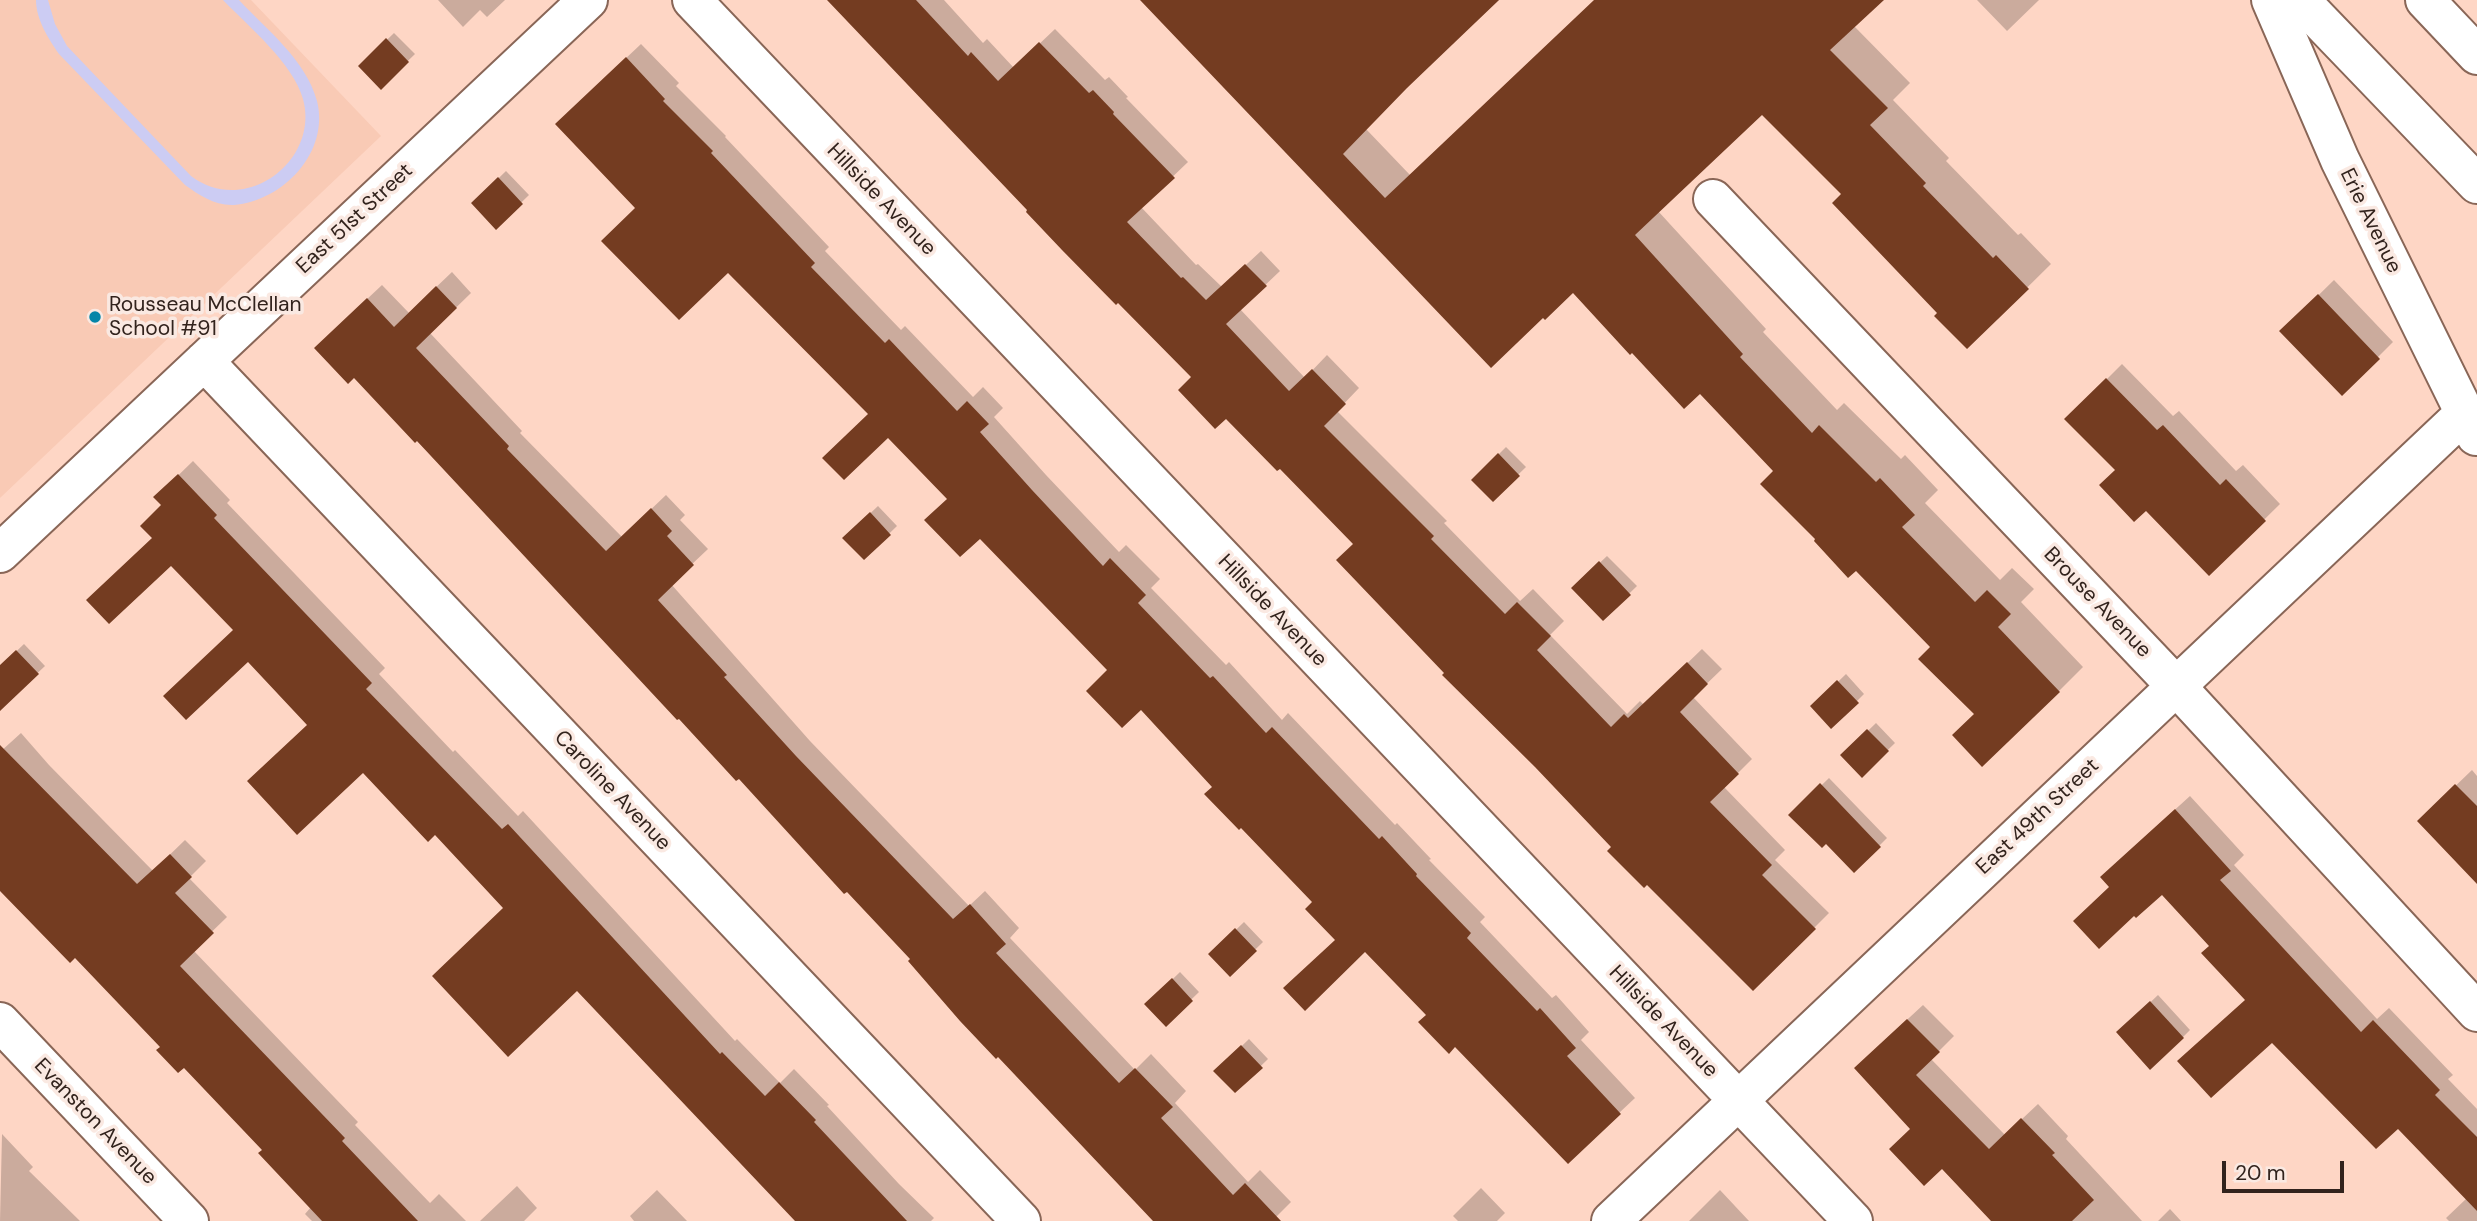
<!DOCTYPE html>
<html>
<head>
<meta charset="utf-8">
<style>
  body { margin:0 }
  #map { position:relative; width:2477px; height:1221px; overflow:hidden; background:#fed6c5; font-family:"DM Sans",sans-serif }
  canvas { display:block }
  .scale { position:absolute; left:2222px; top:1161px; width:122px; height:32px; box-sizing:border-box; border:4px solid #32231d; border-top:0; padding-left:9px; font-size:21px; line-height:24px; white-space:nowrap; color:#32231d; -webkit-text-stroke:5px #fae9e2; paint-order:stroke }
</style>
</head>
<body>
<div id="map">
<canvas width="2477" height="1221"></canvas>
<div class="scale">20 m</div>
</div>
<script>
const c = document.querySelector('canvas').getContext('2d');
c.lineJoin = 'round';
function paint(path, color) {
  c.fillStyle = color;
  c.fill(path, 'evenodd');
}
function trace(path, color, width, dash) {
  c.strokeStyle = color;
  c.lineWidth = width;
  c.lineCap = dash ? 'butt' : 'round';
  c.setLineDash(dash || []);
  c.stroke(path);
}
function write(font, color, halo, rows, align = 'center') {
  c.font = font + ' "DM Sans",sans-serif';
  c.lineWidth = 7;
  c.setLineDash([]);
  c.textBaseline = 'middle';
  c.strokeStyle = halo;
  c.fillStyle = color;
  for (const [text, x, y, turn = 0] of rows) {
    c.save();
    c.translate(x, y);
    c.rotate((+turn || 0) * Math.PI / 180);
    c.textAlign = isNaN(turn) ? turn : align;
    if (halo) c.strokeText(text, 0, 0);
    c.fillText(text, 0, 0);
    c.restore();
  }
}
const built = new Path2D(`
  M 0,0 L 251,0 L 381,136 L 0,498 Z`);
const green = new Path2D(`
  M 36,0 L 48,0 L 55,24 L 67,46 L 191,176 C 245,217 320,161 303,99 C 293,63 249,27 223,0 L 239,0 C 267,30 306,60 317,101 C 330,152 283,201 234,205 C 215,206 199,195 185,185 L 59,54 C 48,38 36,19 36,0 Z`);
const shadow = new Path2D(`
  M 438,0 L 505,0 L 487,17 L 480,10 L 463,27 Z
  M 828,0 L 944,0 L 983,43 L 987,39 L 1014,68 L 1055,29 L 1105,80 L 1109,77 L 1128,97 L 1126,98 L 1188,162 L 1141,207 L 1196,265 L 1198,264 L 1222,287 L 1261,251 L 1280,271 L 1240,309 L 1305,378 L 1327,355 L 1359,388 L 1337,411 L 1447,521 L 1444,523 L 1520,601 L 1533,589 L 1564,621 L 1550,635 L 1627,714 L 1640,701 L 1644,705 L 1702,649 L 1722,669 L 1693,697 L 1752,759 L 1724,787 L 1785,850 L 1775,860 L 1829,913 L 1753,989 L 1447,673 L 1355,544 Z
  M 1143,0 L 1499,0 L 1413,80 L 1366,129 L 1410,175 L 1595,0 L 1881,0 L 1854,26 L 1910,83 L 1893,100 L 1949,158 L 1946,161 L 2018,235 L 2021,233 L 2051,264 L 1967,347 L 1843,194 L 1762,113 L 1658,211 L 1766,329 L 1763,332 L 1837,410 L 1844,403 L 1901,459 L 1905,455 L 1938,490 L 1925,503 L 2000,580 L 2012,568 L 2034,589 L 2021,602 L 2083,667 L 2059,691 L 1976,714 L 1933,647 L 1776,471 L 1701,392 L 1573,291 L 1543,316 L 1491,365 Z
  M 1977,0 L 2039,0 L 2007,31 Z
  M 394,33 L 415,54 L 381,87 L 360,66 Z
  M 641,44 L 679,83 L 676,86 L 726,136 L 725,137 L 829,247 L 825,251 L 901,330 L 905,326 L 973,397 L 983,387 L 1003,408 L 994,417 L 1046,475 L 1119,552 L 1126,545 L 1160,579 L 1151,588 L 1226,665 L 1229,662 L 1282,720 L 1288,713 L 1395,825 L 1397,823 L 1431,859 L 1429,860 L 1485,917 L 1480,922 L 1552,998 L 1556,995 L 1589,1032 L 1581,1040 L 1635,1098 L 1568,1161 L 1365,950 L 1337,940 L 1314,902 L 1214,787 L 1109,670 L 870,414 L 728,270 L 637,208 L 572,109 Z
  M 506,171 L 529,195 L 496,227 L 473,203 Z
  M 452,272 L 471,293 L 430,333 L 522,431 L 520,433 L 622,537 L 666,495 L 685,515 L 680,520 L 708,549 L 671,584 L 810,741 L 969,906 L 985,891 L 1019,928 L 1010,938 L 1135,1070 L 1151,1054 L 1186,1091 L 1175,1103 L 1248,1182 L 1260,1170 L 1291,1202 L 1272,1221 L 1155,1221 L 912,959 L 354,375 L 331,333 L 382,285 L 409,313 Z
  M 2334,280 L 2393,342 L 2342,393 L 2282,331 Z
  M 2122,364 L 2173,416 L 2179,411 L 2236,471 L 2243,465 L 2280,504 L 2209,574 L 2117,470 L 2067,419 Z
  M 1506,447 L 1526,467 L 1493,499 L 1473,480 Z
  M 193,461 L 230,500 L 227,503 L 385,668 L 379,674 L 453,752 L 455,750 L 518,816 L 523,811 L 735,1041 L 737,1039 L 780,1083 L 794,1069 L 829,1105 L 827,1106 L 899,1184 L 934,1218 L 931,1221 L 799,1221 L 435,833 L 309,725 L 248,660 L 235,630 L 154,538 L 163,505 L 156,497 Z
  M 878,506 L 897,526 L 864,558 L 844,538 Z
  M 1607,556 L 1637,586 L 1603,619 L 1573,588 Z
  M 24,644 L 45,666 L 11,698 L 0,687 L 0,667 Z
  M 1846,674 L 1864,694 L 1832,726 L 1812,707 Z
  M 1876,723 L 1895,743 L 1862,775 L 1843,755 Z
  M 21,733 L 49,765 L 153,871 L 185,840 L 206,861 L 189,878 L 227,917 L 193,950 L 358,1122 L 355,1125 L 430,1203 L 439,1194 L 466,1221 L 312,1221 L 305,1214 L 311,1207 L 264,1149 L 75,956 L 0,888 L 0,752 Z
  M 2472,770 L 2477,776 L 2477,881 L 2419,821 Z
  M 1829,778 L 1887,838 L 1854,871 L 1826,841 L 1791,815 Z
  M 2190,796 L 2244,855 L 2234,865 L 2377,1019 L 2389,1008 L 2453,1075 L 2448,1079 L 2477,1109 L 2477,1221 L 2449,1221 L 2446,1218 L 2467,1198 L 2398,1127 L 2246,999 L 2211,946 L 2162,893 L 2111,887 L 2116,863 Z
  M 1244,922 L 1263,942 L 1230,974 L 1211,954 Z
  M 1180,972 L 1199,992 L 1166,1024 L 1147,1004 Z
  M 2158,995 L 2190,1030 L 2183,1037 L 2119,1032 Z
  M 1923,1005 L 1954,1036 L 1931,1059 L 2005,1135 L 2038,1104 L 2068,1136 L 2066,1139 L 2142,1221 L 1993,1221 L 1912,1128 L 1871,1053 Z
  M 1249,1039 L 1268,1059 L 1235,1091 L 1216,1071 Z
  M 2,1134 L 33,1167 L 29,1171 L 80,1221 L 0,1221 Z
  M 517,1186 L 537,1208 L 524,1221 L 480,1221 Z
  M 1481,1188 L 1505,1213 L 1497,1221 L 1458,1221 L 1453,1216 Z
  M 657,1190 L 687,1221 L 634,1221 L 630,1216 Z
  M 1720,1190 L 1749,1221 L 1689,1221 Z
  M 2170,1209 L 2181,1221 L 2158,1221 Z`);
const building = new Path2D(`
  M 827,0 L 916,0 L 968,56 L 971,52 L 998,81 L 1039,42 L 1089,93 L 1093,90 L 1114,112 L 1113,114 L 1175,178 L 1127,222 L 1181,278 L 1183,277 L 1206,300 L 1245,264 L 1267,286 L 1226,324 L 1289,391 L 1312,369 L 1346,404 L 1324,426 L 1434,536 L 1431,539 L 1505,614 L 1517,602 L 1551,636 L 1537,650 L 1611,727 L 1624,714 L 1628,718 L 1687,662 L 1708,684 L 1680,712 L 1739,774 L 1710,802 L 1772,865 L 1762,875 L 1816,929 L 1753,991 L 1647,885 L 1644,888 L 1607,851 L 1611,847 L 1535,767 L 1442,675 L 1444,673 L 1336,560 L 1353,544 L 1280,469 L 1277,471 L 1226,419 L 1215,429 L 1178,390 L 1191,377 L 1118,303 L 1116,305 L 1062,250 L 1026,212 L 1027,210 Z
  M 1140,0 L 1499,0 L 1407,88 L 1343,154 L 1385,198 L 1594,0 L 1884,0 L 1830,50 L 1888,108 L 1870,125 L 1926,183 L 1923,186 L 1993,258 L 1996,255 L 2029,289 L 1967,349 L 1934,316 L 1937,313 L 1832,203 L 1841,194 L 1762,115 L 1635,235 L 1743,354 L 1740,357 L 1812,433 L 1819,425 L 1876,482 L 1880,478 L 1915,515 L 1902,527 L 1975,602 L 1987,590 L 2011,614 L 1998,627 L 2060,692 L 1982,767 L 1952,735 L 1974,714 L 1918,659 L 1930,647 L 1856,571 L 1848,578 L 1814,541 L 1815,539 L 1760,484 L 1773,471 L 1700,394 L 1684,409 L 1632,353 L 1630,355 L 1573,293 L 1545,320 L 1543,318 L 1491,368 Z
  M 386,38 L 409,62 L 381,90 L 358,66 Z
  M 626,57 L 665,99 L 663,101 L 713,151 L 711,153 L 815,263 L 811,267 L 885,343 L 889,339 L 957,411 L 967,401 L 989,424 L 980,432 L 1032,490 L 1103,566 L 1110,558 L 1146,595 L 1138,603 L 1210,678 L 1213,676 L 1266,733 L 1272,727 L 1379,839 L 1382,836 L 1417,874 L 1416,876 L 1471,933 L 1467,938 L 1537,1011 L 1540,1008 L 1576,1048 L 1567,1056 L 1621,1114 L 1568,1164 L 1455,1047 L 1449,1054 L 1418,1022 L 1426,1015 L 1365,952 L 1305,1011 L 1283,988 L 1335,940 L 1305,909 L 1312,902 L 1241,828 L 1239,830 L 1204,794 L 1212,787 L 1141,710 L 1122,728 L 1086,691 L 1107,670 L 980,539 L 960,557 L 924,520 L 947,499 L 888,438 L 844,480 L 822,458 L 868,414 L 728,273 L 679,320 L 601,241 L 635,208 L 555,124 Z
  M 498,177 L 523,204 L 496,230 L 471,203 Z
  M 436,286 L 457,308 L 416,348 L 509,446 L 507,449 L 606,551 L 651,508 L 672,531 L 667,536 L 694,565 L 658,600 L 727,675 L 724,677 L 796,756 L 953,919 L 970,904 L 1006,944 L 996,953 L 1119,1083 L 1135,1068 L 1173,1107 L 1161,1118 L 1233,1195 L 1245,1183 L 1281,1221 L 1153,1221 L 998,1057 L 996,1059 L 960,1021 L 908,961 L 910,959 L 847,892 L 844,894 L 739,779 L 736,781 L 679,719 L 677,720 L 417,441 L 415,443 L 354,378 L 348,384 L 314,348 L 367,298 L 394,327 Z
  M 2318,294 L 2380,359 L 2342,396 L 2279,331 Z
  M 2106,378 L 2157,430 L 2163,425 L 2220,485 L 2226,479 L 2266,521 L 2209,576 L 2146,511 L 2134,522 L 2099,485 L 2115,470 L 2064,419 Z
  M 1498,453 L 1520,476 L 1493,502 L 1471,480 Z
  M 178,474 L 217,515 L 214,518 L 372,683 L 366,689 L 502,829 L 508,824 L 720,1054 L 722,1052 L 765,1096 L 779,1082 L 816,1120 L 814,1122 L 907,1221 L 795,1221 L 577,991 L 508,1057 L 432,976 L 503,908 L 435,835 L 428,842 L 363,773 L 297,835 L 247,781 L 307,725 L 248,662 L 186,720 L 163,696 L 233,630 L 171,566 L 109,624 L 86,600 L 152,538 L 140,526 L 161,505 L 153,497 Z
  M 870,512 L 891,535 L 864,560 L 842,538 Z
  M 1599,561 L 1631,595 L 1603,621 L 1571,588 Z
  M 16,650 L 39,674 L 0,711 L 0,665 Z
  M 1837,680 L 1859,703 L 1831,729 L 1810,706 Z
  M 1867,729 L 1889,751 L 1862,778 L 1840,755 Z
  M 0,745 L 137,884 L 170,854 L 192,877 L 175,893 L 214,933 L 180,966 L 345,1138 L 342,1141 L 418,1221 L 322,1221 L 258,1153 L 262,1150 L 184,1068 L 178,1073 L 156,1050 L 160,1047 L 75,958 L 70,963 L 0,891 Z
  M 1820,783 L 1881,847 L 1854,873 L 1826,844 L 1822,848 L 1788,815 Z
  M 2455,784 L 2477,806 L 2477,884 L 2417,821 Z
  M 2175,809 L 2231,871 L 2220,880 L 2361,1032 L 2373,1020 L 2440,1090 L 2435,1095 L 2477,1137 L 2477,1211 L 2398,1129 L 2376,1149 L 2272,1043 L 2211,1098 L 2177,1061 L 2245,1000 L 2201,953 L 2209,946 L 2162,895 L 2136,918 L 2134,916 L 2099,949 L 2073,921 L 2109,887 L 2100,877 Z
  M 1235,928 L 1257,951 L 1230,977 L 1208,954 Z
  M 1172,978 L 1193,1001 L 1166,1027 L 1144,1004 Z
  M 2150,1001 L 2184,1038 L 2150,1070 L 2116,1032 Z
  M 1907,1019 L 1940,1052 L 1916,1075 L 1989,1149 L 2021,1118 L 2055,1153 L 2052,1155 L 2094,1200 L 2072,1221 L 1991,1221 L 1942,1169 L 1924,1186 L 1889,1149 L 1910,1129 L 1854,1068 Z
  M 1241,1045 L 1263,1068 L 1235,1093 L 1213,1071 Z`);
const minor = new Path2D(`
  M 692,0 L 1853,1221
  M 2271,0 L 2340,160 L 2476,436
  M 1713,199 L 2176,686 L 2477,1012
  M 204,361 L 1021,1221
  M 0,553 L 588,0
  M 0,1022 L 189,1221
  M 1611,1221 L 2465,413`);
const major = new Path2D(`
  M 2300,0 L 2477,184
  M 2425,0 L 2477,55`);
const markers = [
  [95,317,7,"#0585a8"]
];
const streetNames = [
  ["Hillside Avenue",881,200,46],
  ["East 51st Street",355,219,-43],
  ["Erie Avenue",2370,221,64],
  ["Brouse Avenue",2097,603,46],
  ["Hillside Avenue",1272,611,46],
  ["Caroline Avenue",612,791,46],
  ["East 49th Street",2038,817,-43],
  ["Hillside Avenue",1663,1022,46],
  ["Evanston Avenue",95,1122,46]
];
const poiNames = [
  ["Rousseau McClellan",109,305],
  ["School #91",109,329]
];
paint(built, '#f9cab5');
paint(green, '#ccccf3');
paint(shadow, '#0003');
paint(building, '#743c21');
trace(minor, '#896657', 42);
trace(major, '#896657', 42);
trace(minor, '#fff', 38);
trace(major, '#fff', 38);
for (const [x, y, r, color] of markers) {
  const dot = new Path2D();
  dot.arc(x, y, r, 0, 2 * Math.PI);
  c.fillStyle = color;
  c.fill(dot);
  trace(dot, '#fae9e2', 2.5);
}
write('21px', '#32231d', '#fae9e2', streetNames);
write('21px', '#32231d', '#fae9e2', poiNames, 'left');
</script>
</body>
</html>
